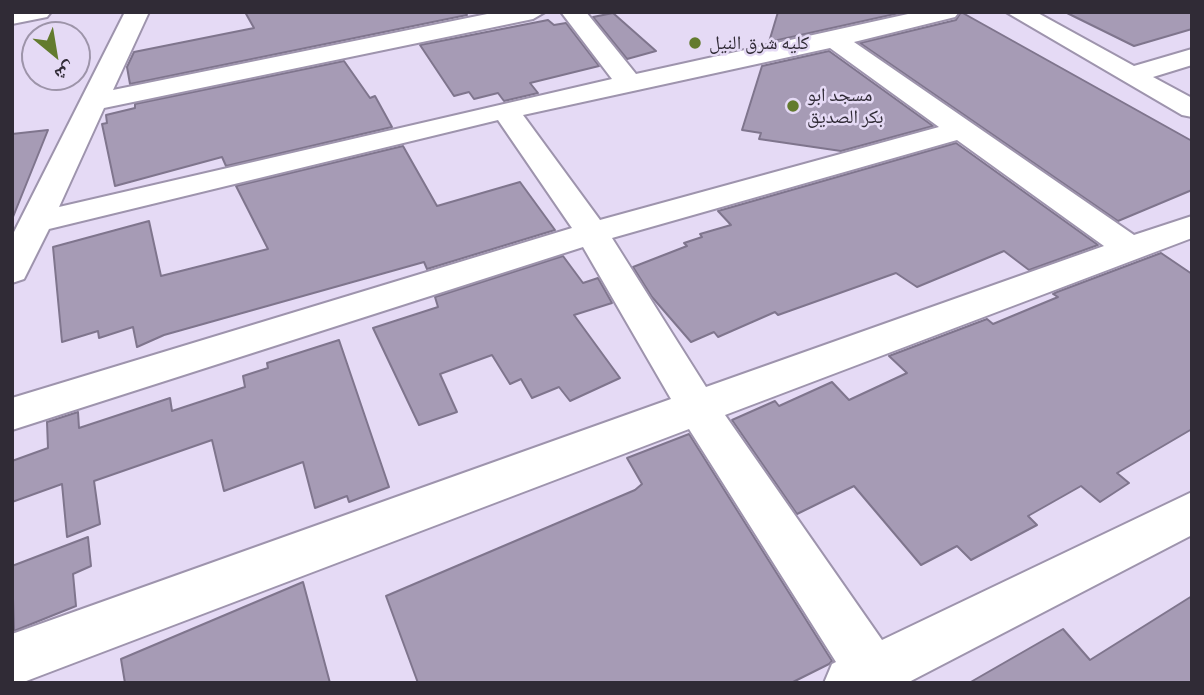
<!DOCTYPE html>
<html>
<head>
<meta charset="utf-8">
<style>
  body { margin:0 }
  #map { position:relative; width:1204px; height:695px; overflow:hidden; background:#e5daf5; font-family:Barlow,"Noto Naskh Arabic",sans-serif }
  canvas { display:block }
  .frame { position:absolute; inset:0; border:14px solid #302b36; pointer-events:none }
  .north { position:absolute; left:21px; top:21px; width:70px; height:70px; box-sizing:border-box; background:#e5daf5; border:2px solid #9d94a9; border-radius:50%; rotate:150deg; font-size:19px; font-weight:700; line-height:28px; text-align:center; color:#302b36 }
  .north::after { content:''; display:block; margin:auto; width:24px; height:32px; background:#637b2e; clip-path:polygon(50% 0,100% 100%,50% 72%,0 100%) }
</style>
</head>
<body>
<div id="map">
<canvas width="1204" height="695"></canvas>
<div class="frame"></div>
<div class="north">ش</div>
</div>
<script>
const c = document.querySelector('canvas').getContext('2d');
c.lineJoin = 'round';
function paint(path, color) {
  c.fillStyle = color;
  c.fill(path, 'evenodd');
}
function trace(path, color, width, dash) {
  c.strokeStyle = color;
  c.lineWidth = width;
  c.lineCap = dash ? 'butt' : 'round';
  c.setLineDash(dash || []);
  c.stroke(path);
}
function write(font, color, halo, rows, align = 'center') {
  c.font = font + ' Barlow,"Noto Naskh Arabic",sans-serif';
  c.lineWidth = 5;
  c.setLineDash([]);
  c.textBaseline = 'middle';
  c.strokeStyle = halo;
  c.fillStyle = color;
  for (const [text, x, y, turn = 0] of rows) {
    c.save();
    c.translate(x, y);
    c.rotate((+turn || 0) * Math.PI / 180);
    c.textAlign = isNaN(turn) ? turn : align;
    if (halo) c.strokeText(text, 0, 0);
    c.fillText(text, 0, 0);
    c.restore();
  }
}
const building = new Path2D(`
  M 245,12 L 465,12 L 467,15 L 130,84 L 127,67 L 134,52 L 254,28 Z
  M 778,12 L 904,12 L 769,42 Z
  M 961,12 L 1192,141 L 1192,190 L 1118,221 L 860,43 L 956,20 Z
  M 1065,12 L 1192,12 L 1192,29 L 1134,46 Z
  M 613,13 L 656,51 L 627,59 L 593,17 Z
  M 548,20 L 554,25 L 566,23 L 599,66 L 530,83 L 538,93 L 504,101 L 498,93 L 474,99 L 469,92 L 454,96 L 420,45 Z
  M 829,51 L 933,126 L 841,151 L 759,139 L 761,133 L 742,130 L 762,66 Z
  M 344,61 L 370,98 L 375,96 L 392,127 L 226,166 L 222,157 L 115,186 L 102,124 L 107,123 L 106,115 L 135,108 L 135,104 Z
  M 48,130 L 13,217 L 12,216 L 12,134 Z
  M 956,143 L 1098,245 L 1029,270 L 1004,251 L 917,287 L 896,273 L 778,315 L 775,312 L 718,337 L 714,332 L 691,342 L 652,297 L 633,267 L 687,246 L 684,243 L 702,237 L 700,234 L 731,225 L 718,211 Z
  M 403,146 L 437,206 L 520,182 L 555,230 L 427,269 L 424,262 L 164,335 L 137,347 L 133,327 L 99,338 L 98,331 L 62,342 L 53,247 L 149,221 L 161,276 L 268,249 L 236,186 Z
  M 1161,253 L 1192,274 L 1192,429 L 1117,473 L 1129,483 L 1100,502 L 1081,486 L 1028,516 L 1037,525 L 971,560 L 957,546 L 921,565 L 854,486 L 797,514 L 732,420 L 775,401 L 779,406 L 832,382 L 849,400 L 907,373 L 889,356 L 987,319 L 993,324 L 1058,297 L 1053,294 L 1057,292 Z
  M 563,256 L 583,283 L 598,278 L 612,303 L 574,315 L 620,378 L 570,401 L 559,387 L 532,398 L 521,379 L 510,384 L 492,355 L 440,374 L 457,412 L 419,425 L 373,328 L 438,307 L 435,297 Z
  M 339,340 L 389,487 L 349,502 L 347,496 L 315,508 L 303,462 L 224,491 L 212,440 L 94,481 L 100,524 L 67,537 L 62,484 L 12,502 L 12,461 L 48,448 L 47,422 L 78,412 L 79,428 L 170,398 L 172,411 L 245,387 L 243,376 L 268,368 L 267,363 Z
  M 689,434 L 832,661 L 829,664 L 791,683 L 418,683 L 386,596 L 635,490 L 642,484 L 627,458 Z
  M 88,537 L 91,566 L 73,574 L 76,606 L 14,631 L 12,566 Z
  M 303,582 L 330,683 L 125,683 L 121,659 Z
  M 1192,596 L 1192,683 L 969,683 L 1063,629 L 1090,660 Z`);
const minor = new Path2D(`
  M 12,12 L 51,12 L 47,17 L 12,24 Z
  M 125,12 L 149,12 L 113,90 L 497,12 L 545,12 L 533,19 L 104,108 L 59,207 L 612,79 L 561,12 L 586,12 L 636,74 L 917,12 L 959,12 L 955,17 L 854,42 L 1134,235 L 1192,216 L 1192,238 L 725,415 L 882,640 L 1192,492 L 1192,535 L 907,683 L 824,683 L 832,664 L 836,662 L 689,429 L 21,683 L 12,683 L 12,634 L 671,399 L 583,247 L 12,430 L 12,398 L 572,228 L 498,120 L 49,229 L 24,279 L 12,283 L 12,236 ZM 830,48 L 939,127 L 600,220 L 523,115 ZM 957,140 L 1104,246 L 706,387 L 612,238 Z
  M 1006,12 L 1036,12 L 1134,66 L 1192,49 L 1192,65 L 1153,77 L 1192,98 L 1192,117 L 1182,115 Z`);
const markers = [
  [695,43,7,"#637b2e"],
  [793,106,7,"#637b2e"]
];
const farPoinames = [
  ["كليه شرق النيل",709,43],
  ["مسجد ابو",807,95],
  ["بكر الصديق",807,117]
];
paint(building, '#a69bb5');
trace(building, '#7f758d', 2);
trace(minor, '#9e94ad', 4);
paint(minor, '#fff');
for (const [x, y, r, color] of markers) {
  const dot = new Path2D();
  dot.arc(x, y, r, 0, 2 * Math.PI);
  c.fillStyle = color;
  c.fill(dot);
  trace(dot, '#e5daf5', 2.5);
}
write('19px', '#302b36', '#e5daf5', farPoinames, 'left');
</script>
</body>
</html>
